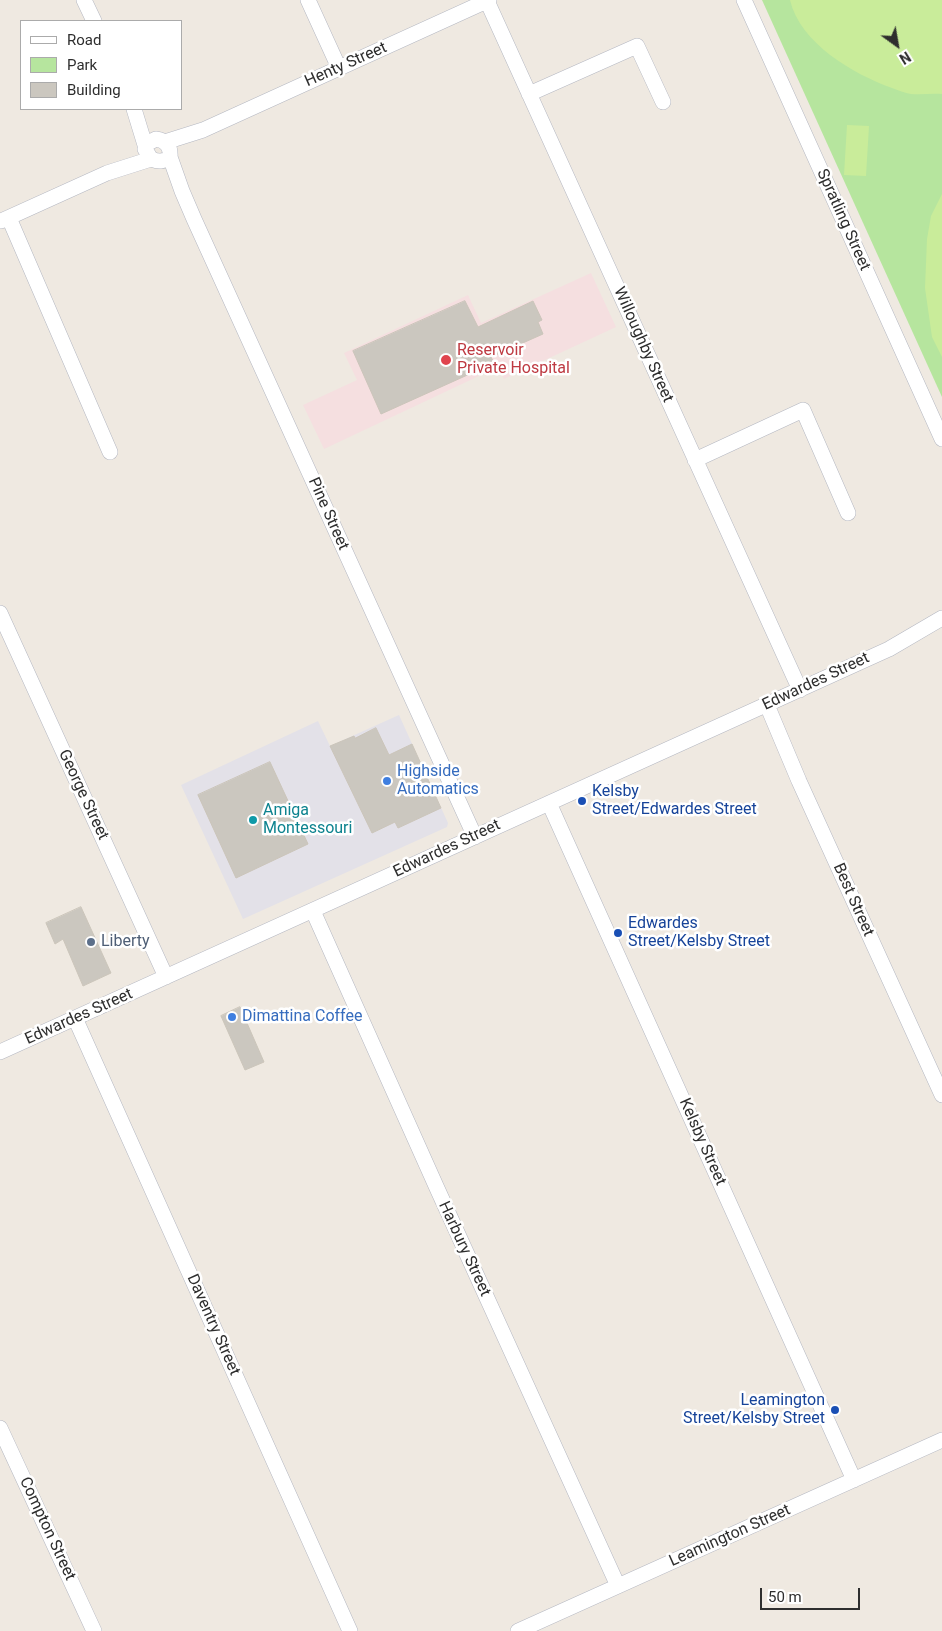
<!DOCTYPE html>
<html>
<head>
<meta charset="utf-8">
<style>
  body { margin:0 }
  #map { position:relative; width:942px; height:1631px; overflow:hidden; background:#efe9e1; font-family:Roboto,sans-serif }
  canvas { display:block }
  .legend { position:absolute; left:20px; top:20px; width:162px; height:90px; box-sizing:border-box; background:#fff; border:1px solid #ababab; margin:0; padding:6px 9px; list-style:none; font-size:15px; color:#2e2e2e }
  .legend li { display:flex; align-items:center; gap:10px; height:25px }
  .legend b { width:25px; border:1px solid #ababab }
  .north { position:absolute; left:872px; top:20px; width:50px; height:50px; -webkit-text-stroke:4px #fff; paint-order:stroke; rotate:148deg; font-size:14px; font-weight:700; line-height:20px; text-align:center; color:#2e2e2e }
  .north::after { content:''; display:block; margin:auto; width:18px; height:22px; background:#2e2e2e; clip-path:polygon(50% 0,100% 100%,50% 72%,0 100%) }
  .scale { position:absolute; left:760px; top:1588px; width:100px; height:22px; box-sizing:border-box; border:2px solid #2e2e2e; border-top:0; padding-left:6px; font-size:15px; line-height:18px; white-space:nowrap; color:#2e2e2e; -webkit-text-stroke:4px #fff; paint-order:stroke }
</style>
</head>
<body>
<div id="map">
<canvas width="942" height="1631"></canvas>
<ul class="legend">
<li><b style="height:6px;background:#fff"></b>Road</li>
<li><b style="height:14px;background:#b6e59e"></b>Park</li>
<li><b style="height:14px;background:#cbc7bf"></b>Building</li>
</ul>
<div class="north">N</div>
<div class="scale">50 m</div>
</div>
<script>
const c = document.querySelector('canvas').getContext('2d');
c.lineJoin = 'round';
function paint(path, color) {
  c.fillStyle = color;
  c.fill(path, 'evenodd');
}
function trace(path, color, width, dash) {
  c.strokeStyle = color;
  c.lineWidth = width;
  c.lineCap = dash ? 'butt' : 'round';
  c.setLineDash(dash || []);
  c.stroke(path);
}
function write(font, color, halo, rows, align = 'center') {
  c.font = font + ' Roboto,sans-serif';
  c.lineWidth = 5;
  c.setLineDash([]);
  c.textBaseline = 'middle';
  c.strokeStyle = halo;
  c.fillStyle = color;
  for (const [text, x, y, turn = 0] of rows) {
    c.save();
    c.translate(x, y);
    c.rotate((+turn || 0) * Math.PI / 180);
    c.textAlign = isNaN(turn) ? turn : align;
    if (halo) c.strokeText(text, 0, 0);
    c.fillText(text, 0, 0);
    c.restore();
  }
}
const industrial = new Path2D(`
  M 399,715 L 448,823 L 447,827 L 243,919 L 181,785 L 318,721 L 330,746 Z`);
const medical = new Path2D(`
  M 591,273 L 616,327 L 504,379 L 498,367 L 324,449 L 303,405 L 357,380 L 344,353 L 468,295 L 481,323 Z`);
const green = new Path2D(`
  M 762,0 L 942,0 L 942,397 Z`);
const pitch = new Path2D(`
  M 790,0 L 942,0 L 942,94 C 932,93 921,95 911,94 C 905,93 898,90 892,88 C 853,74 800,43 790,0 Z
  M 847,125 L 869,126 L 866,176 L 844,175 Z
  M 942,194 L 942,357 L 932,337 L 925,288 L 927,239 L 931,216 Z`);
const building = new Path2D(`
  M 465,301 L 478,327 L 533,301 L 542,320 L 538,322 L 543,334 L 491,357 L 494,363 L 381,414 L 353,351 Z
  M 376,728 L 389,755 L 412,744 L 441,808 L 398,828 L 395,822 L 372,833 L 330,746 L 354,736 L 355,738 Z
  M 270,762 L 308,844 L 236,878 L 198,795 Z
  M 81,907 L 111,973 L 83,986 L 63,939 L 55,944 L 46,923 Z
  M 240,1007 L 264,1062 L 245,1070 L 221,1016 Z`);
const minor = new Path2D(`
  M 84,0 L 94,21
  M 308,0 L 339,68
  M 744,0 L 942,439
  M 487,1 L 800,690
  M 529,94 L 637,46 L 663,102
  M 134,109 L 145,145
  M 156,139 C 166,140 171,147 170,157 C 163,162 159,162 151,159 L 145,149 L 148,143 Z
  M 165,142 L 203,130 L 489,0
  M 170,157 L 182,191 L 194,219 L 475,837
  M 9,218 L 110,452
  M 1,221 L 107,173 L 151,159
  M 695,460 L 803,410 L 848,513
  M 0,613 L 166,977
  M 767,705 L 799,781 L 942,1095
  M 549,803 L 854,1480
  M 313,911 L 436,1186 L 618,1586
  M 75,1018 L 350,1631
  M 0,1052 L 889,649 L 942,618
  M 0,1428 L 94,1631
  M 518,1631 L 942,1440`);
const markers = [
  [446,360,6,"#e0444e"],
  [387,781,5,"#3f7fe0"],
  [582,801,5,"#1a4fb4"],
  [253,820,5,"#0f9aa8"],
  [618,933,5,"#1a4fb4"],
  [91,942,5,"#5c6f8a"],
  [232,1017,5,"#3f7fe0"],
  [835,1410,5,"#1a4fb4"]
];
const streetNames = [
  ["Henty Street",346,65,-24],
  ["Spratling Street",843,220,66],
  ["Willoughby Street",643,345,66],
  ["Pine Street",328,514,66],
  ["Edwardes Street",816,682,-25],
  ["George Street",83,795,65],
  ["Edwardes Street",447,849,-25],
  ["Best Street",853,900,66],
  ["Edwardes Street",79,1017,-24],
  ["Kelsby Street",702,1142,66],
  ["Harbury Street",464,1249,65],
  ["Daventry Street",213,1325,66],
  ["Compton Street",47,1529,65],
  ["Leamington Street",730,1536,-24]
];
const healthNames = [
  ["Reservoir",457,351],
  ["Private Hospital",457,369]
];
const shopNames = [
  ["Highside",397,772],
  ["Automatics",397,790],
  ["Dimattina Coffee",242,1017]
];
const transitNames = [
  ["Kelsby",592,792],
  ["Street/Edwardes Street",592,810],
  ["Edwardes",628,924],
  ["Street/Kelsby Street",628,942],
  ["Leamington",825,1401,"right"],
  ["Street/Kelsby Street",825,1419,"right"]
];
const cultureNames = [
  ["Amiga",263,811],
  ["Montessouri",263,829]
];
const serviceNames = [
  ["Liberty",101,942]
];
paint(industrial, '#e3e1e8');
paint(medical, '#f5dfe0');
paint(green, '#b6e59e');
paint(pitch, '#c9ec9a');
paint(building, '#cbc7bf');
trace(building, '#cbc5ba', 1);
trace(minor, '#b4b7c1', 16);
trace(minor, '#fff', 15);
for (const [x, y, r, color] of markers) {
  const dot = new Path2D();
  dot.arc(x, y, r, 0, 2 * Math.PI);
  c.fillStyle = color;
  c.fill(dot);
  trace(dot, '#fff', 2);
}
write('16px', '#2e2e2e', '#fff', streetNames);
write('16px', '#be3a42', '#fff', healthNames, 'left');
write('16px', '#366cbe', '#fff', shopNames, 'left');
write('16px', '#164399', '#fff', transitNames, 'left');
write('16px', '#0d838f', '#fff', cultureNames, 'left');
write('16px', '#4e5e75', '#fff', serviceNames, 'left');
</script>
</body>
</html>
